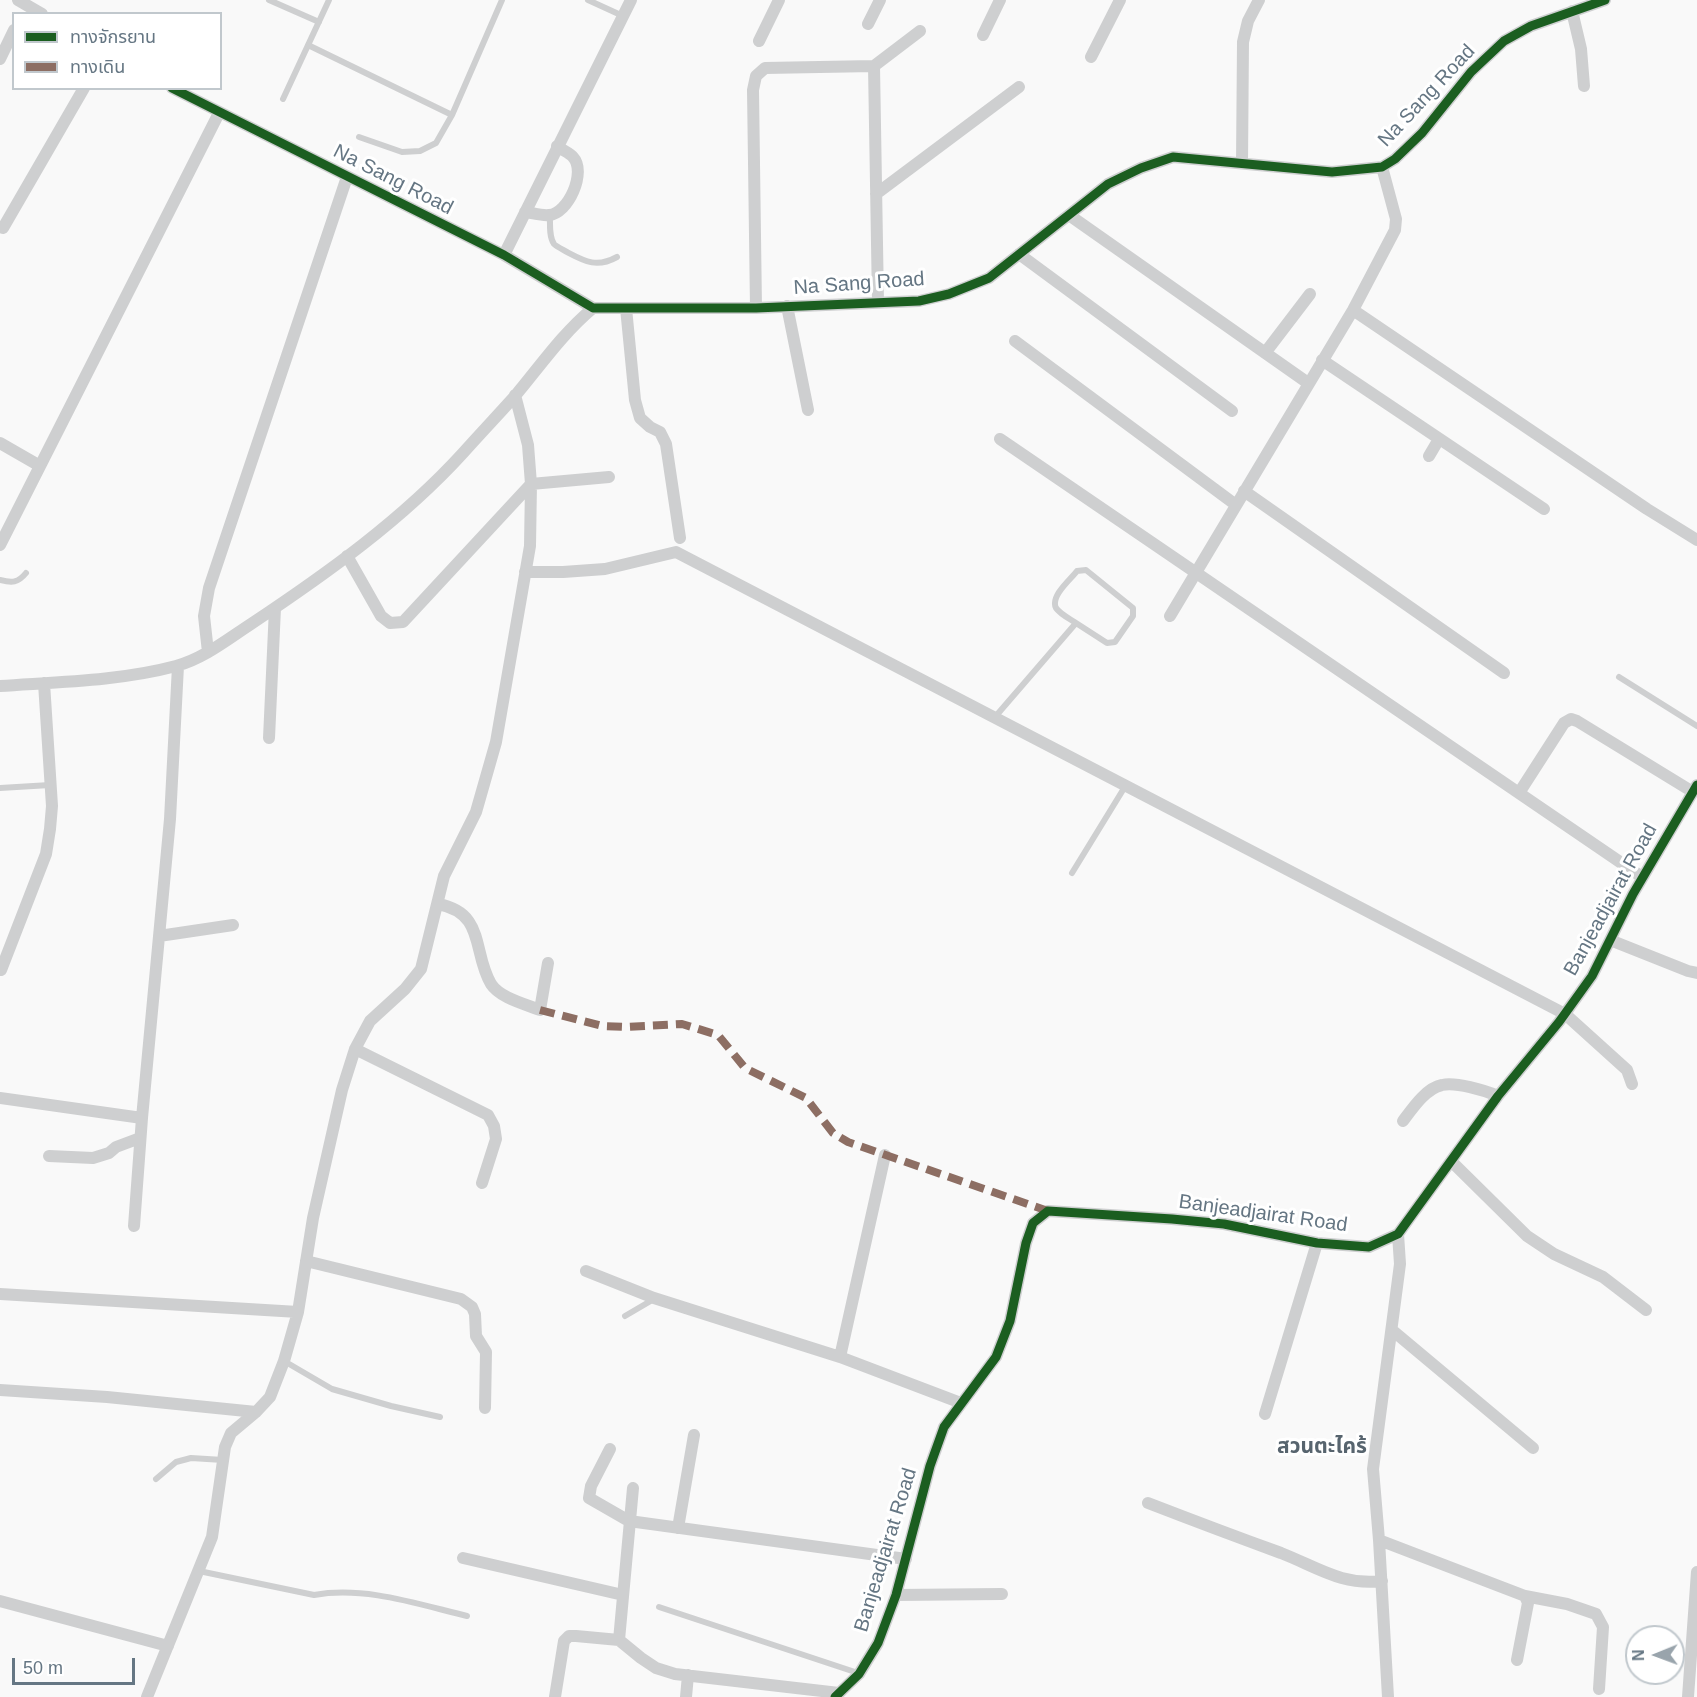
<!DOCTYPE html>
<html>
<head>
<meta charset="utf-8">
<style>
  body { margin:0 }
  #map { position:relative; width:1697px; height:1697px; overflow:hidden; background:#f9f9f9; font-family:Helvetica,"Noto Sans Thai",sans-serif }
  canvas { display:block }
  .legend { position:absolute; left:12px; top:12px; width:210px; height:78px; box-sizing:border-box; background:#fff; border:2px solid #c1c8cd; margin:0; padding:8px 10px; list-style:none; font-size:18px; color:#657683 }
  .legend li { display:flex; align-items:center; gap:12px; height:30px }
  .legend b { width:30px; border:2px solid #c1c8cd }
  .north { position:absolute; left:1625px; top:1625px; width:60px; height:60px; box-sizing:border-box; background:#fff; border:2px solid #c1c8cd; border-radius:50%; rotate:269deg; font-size:16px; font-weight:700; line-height:24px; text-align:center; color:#657683 }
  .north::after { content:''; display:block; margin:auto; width:21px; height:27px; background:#99a4ac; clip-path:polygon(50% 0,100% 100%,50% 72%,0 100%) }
  .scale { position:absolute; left:12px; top:1658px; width:123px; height:27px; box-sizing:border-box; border:3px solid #657683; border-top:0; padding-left:8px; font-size:18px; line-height:21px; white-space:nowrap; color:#657683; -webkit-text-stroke:4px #fff; paint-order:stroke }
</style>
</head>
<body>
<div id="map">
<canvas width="1697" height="1697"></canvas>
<ul class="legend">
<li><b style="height:8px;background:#1b5e20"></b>ทางจักรยาน</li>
<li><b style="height:8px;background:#8d6e63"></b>ทางเดิน</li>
</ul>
<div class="north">N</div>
<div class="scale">50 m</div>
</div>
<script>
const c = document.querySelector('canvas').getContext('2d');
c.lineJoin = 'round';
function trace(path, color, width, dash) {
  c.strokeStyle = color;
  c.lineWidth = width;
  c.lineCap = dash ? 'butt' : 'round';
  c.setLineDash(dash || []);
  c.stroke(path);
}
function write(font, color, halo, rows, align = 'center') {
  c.font = font + ' Helvetica,"Noto Sans Thai",sans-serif';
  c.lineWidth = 6;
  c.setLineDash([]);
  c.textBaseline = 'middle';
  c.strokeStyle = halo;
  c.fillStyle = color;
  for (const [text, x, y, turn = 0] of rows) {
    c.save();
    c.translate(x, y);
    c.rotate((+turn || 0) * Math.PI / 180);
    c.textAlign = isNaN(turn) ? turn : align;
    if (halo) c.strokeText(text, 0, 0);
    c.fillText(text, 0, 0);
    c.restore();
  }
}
const service = new Path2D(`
  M 269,0 L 319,22
  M 588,0 L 623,16
  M 308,45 L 452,115
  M 283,99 L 329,0
  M 359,137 L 402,152 L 420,151 L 436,143 L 452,115 L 502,0
  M 550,215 C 550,224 549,237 554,244 C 557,247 564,250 567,252 C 586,262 597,268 617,257
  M 0,580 C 12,583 18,583 26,573
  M 1619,677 L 1697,726
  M 995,717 L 1076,623 C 1070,619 1060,614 1056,608 C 1050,596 1071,579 1077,571 L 1086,570 L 1133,608 L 1133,616 L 1115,642 L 1107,643 L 1076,623
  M 0,788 L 50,785
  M 1072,873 L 1126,785
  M 625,1316 L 654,1299
  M 284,1361 L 332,1389 L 391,1406 L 440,1417
  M 156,1479 L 176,1462 L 191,1458 L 223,1460
  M 199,1571 L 314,1595 C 365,1586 417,1604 467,1616
  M 659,1607 L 858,1673`);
const minor = new Path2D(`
  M 18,0 L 42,14
  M 1572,11 L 1581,49 L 1584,86
  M 868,24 L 880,0
  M 983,35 L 1000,0
  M 759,41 L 779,0
  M 1091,57 L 1120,0
  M 0,59 L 14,30
  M 874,66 L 920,31
  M 172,88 L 504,255 L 593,308 L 756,308 L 919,301 L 949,294 L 989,278 L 1108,184 L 1141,168 L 1173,157 L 1332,172 L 1382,167 L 1395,159 L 1422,133 L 1471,72 L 1504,41 L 1531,26 L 1605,0
  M 1242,163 L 1243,42 L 1248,21 L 1259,0
  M 876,194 L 1019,87
  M 525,212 C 533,213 542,216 549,215 C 568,214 587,172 573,157 C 570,153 562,150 557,146
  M 1069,215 L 1308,383
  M 3,228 L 84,88
  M 1019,254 L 1232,411
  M 504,255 L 631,0
  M 787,306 L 808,410
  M 626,308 L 635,400 L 640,418 L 650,427 L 660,432 L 666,444 L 680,538
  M 756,308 L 753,90 L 756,76 L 765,68 L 874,66 L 878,302
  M 1353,310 L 1647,509 L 1697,540
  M 1015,341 L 1236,505
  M 1265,353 L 1310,294
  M 1322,360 L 1544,509
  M 1000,439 L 1642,877
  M 0,443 L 40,466
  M 1429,456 L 1439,439
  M 1244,491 L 1504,673
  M 0,545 L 219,113
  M 347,556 L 381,616 L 390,623 L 403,622 L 531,484 L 609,477
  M 525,572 L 563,572 L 605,569 L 676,552 L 1565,1014 L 1627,1070 L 1632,1084
  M 1170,616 L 1353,310 L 1395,230 L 1396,219 L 1382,167
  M 208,652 L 204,616 L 209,588 L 347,177
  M 0,686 C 57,682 120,681 176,666 C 203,659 228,639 251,624 C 326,574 402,520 463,453 C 480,434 498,415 515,396 C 541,365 562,334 593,308
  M 269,738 L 275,608
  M 1519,793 L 1564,723 L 1571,719 L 1577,721 L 1693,792
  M 438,904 C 486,913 472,952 491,984 C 500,998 525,1004 540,1010 L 548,963
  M 159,936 L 233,925
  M 1610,940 L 1688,971 L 1697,973
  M 1,970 L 46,854 L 50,829 L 52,806 L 44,683
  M 355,1049 L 488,1115 L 494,1126 L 496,1139 L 482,1183
  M 0,1098 L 142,1118
  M 1403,1121 C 1412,1109 1426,1088 1442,1085 C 1456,1082 1484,1090 1498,1096
  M 885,1155 L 840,1357 L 961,1403
  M 49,1156 L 93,1158 L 109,1153 L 116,1147 L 140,1138
  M 1451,1161 L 1527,1236 L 1554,1254 L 1603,1277 L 1646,1310
  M 134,1226 L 142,1118 L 170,819 L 178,666
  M 306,1261 L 461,1299 L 472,1307 L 475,1314 L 476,1336 L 486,1352 L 485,1408
  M 586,1271 L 654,1298 L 840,1357
  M 0,1294 L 298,1312
  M 1392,1330 L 1533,1448
  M 0,1390 L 107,1397 L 256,1412
  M 1265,1414 L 1317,1243
  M 610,1449 L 591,1486 L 589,1498 L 629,1521 L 906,1559
  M 1148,1503 C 1192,1520 1237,1537 1281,1553 C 1317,1567 1342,1586 1382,1581
  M 678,1528 L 694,1435
  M 1379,1540 L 1525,1596 L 1528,1603 L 1517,1660
  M 463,1558 L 623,1595
  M 896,1595 L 1002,1594
  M 1525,1596 L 1567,1604 L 1596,1614 L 1603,1627 L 1599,1689
  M 0,1601 L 168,1646
  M 619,1640 L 633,1488
  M 147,1697 L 212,1537 L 225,1447 L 231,1433 L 256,1412 L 270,1397 L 284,1361 L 298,1312 L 313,1218 L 342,1090 L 355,1049 L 370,1021 L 405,989 L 421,969 L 444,876 L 476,812 L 496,742 L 530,546 L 531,484 L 528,445 L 515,395
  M 555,1697 L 564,1641 L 569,1636 L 576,1636 L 619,1640 L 641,1658 L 656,1668 L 675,1674 L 839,1693
  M 686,1697 L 688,1675
  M 835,1697 L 859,1674 L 878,1643 L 896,1595 L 930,1466 L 944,1427 L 996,1357 L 1010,1321 L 1026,1243 L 1033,1223 L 1048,1211 L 1172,1219 L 1224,1224 L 1317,1243 L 1369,1247 L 1398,1234 L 1498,1096 L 1559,1022 L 1592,976 L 1633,894 L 1697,785
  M 1388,1697 L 1379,1540 L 1373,1469 L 1400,1264 L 1398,1234
  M 1688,1697 L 1697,1572`);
const quiet = new Path2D(`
  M 540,1010 L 602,1026 L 625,1027 L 682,1024 L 718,1035 L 745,1068 L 806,1098 L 833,1133 L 848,1142 L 1048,1211`);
const cycleway = new Path2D(`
  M 172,88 L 504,255 L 593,308 L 756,308 L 919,301 L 949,294 L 989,278 L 1108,184 L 1141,168 L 1173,157 L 1332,172 L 1382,167 L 1395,159 L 1422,133 L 1471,72 L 1504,41 L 1531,26 L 1605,0
  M 835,1697 L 859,1674 L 878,1643 L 896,1595 L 930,1466 L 944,1427 L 996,1357 L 1010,1321 L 1026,1243 L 1033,1223 L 1048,1211 L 1172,1219 L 1224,1224 L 1317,1243 L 1369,1247 L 1398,1234 L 1498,1096 L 1559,1022 L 1592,976 L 1633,894 L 1697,785`);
const streetNames = [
  ["Na Sang Road",1427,96,-47],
  ["Na Sang Road",393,180,27],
  ["Na Sang Road",859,284,-4],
  ["Banjeadjairat Road",1611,900,-61],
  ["Banjeadjairat Road",1263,1214,8],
  ["Banjeadjairat Road",886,1550,-73]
];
const neighbourhoodNames = [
  ["สวนตะไคร้",1322,1447]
];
trace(service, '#cecfd0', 6);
trace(minor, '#cecfd0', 12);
trace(quiet, '#8d6e63', 8, [15, 8]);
trace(cycleway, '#1b5e20', 9);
write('20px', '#657683', '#fff', streetNames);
write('bold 21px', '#57646e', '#fff', neighbourhoodNames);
</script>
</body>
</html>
